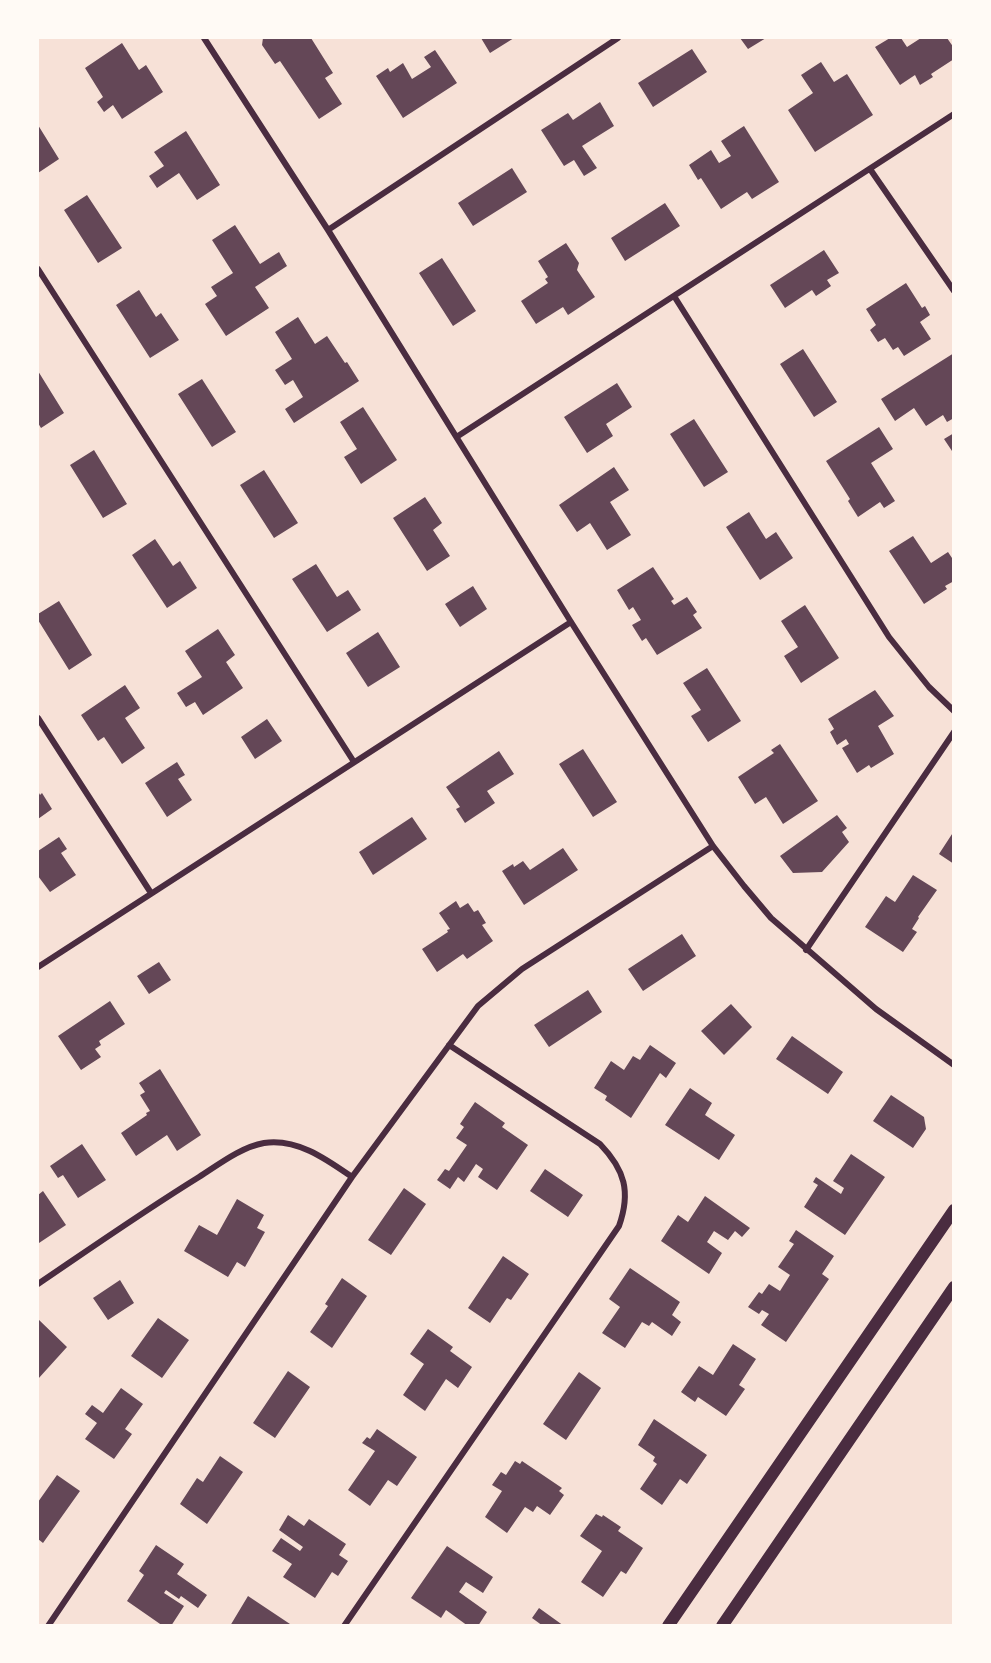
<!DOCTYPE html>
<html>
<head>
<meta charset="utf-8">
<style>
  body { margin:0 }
  #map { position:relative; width:991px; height:1663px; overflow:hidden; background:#f7e1d7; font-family:"PT Sans Narrow",sans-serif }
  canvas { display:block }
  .frame { position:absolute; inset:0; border:39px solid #fffaf5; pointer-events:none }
</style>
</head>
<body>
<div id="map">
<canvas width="991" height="1663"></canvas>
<div class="frame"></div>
</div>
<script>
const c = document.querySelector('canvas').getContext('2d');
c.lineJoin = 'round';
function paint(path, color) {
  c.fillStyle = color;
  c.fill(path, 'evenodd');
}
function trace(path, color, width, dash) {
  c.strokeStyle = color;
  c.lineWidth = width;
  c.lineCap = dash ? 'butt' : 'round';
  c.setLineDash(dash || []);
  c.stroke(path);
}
const building = new Path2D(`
  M 263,38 L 311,38 L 333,73 L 325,78 L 342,104 L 319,119 L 280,61 L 275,64 L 262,45 Z
  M 481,38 L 514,38 L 490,53 Z
  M 740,38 L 766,38 L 748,49 Z
  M 890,38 L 901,38 L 907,47 L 921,38 L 947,38 L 954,48 L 954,59 L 931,74 L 933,77 L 920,85 L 915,75 L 900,85 L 875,47 Z
  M 122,43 L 139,70 L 146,65 L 163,92 L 122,119 L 113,105 L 104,112 L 97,102 L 103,97 L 85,68 Z
  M 692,49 L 707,72 L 653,107 L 638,83 Z
  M 435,50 L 457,83 L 403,118 L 376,76 L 388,68 L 390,72 L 403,63 L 412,79 L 431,67 L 424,57 Z
  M 821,62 L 834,82 L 847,74 L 873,115 L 815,152 L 788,110 L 813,93 L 801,75 Z
  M 600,102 L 614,126 L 582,146 L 597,168 L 584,176 L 574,160 L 564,166 L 541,130 L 568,113 L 573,120 Z
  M 38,125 L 59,159 L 38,173 Z
  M 744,126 L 779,182 L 752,199 L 747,192 L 721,209 L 701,178 L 698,180 L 689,165 L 711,150 L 719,163 L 731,156 L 721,141 Z
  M 186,131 L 220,185 L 197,200 L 179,173 L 157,188 L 149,176 L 164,166 L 154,152 Z
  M 512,168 L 527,192 L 473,226 L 458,203 Z
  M 87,195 L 122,248 L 98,263 L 64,210 Z
  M 665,203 L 680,226 L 625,261 L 611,238 Z
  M 235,225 L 260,264 L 279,252 L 287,266 L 255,287 L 269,308 L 226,336 L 205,304 L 217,296 L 211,287 L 233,273 L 212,240 Z
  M 566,243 L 579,263 L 577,270 L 595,297 L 568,315 L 563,307 L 536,324 L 521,301 L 548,283 L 545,279 L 548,277 L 538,261 Z
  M 824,250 L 839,273 L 827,280 L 831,286 L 816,296 L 812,290 L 785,308 L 770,285 Z
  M 442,258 L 476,311 L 453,326 L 419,273 Z
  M 906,283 L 922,308 L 925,306 L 930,315 L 920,322 L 931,339 L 904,356 L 898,347 L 893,350 L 885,338 L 878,342 L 870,330 L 876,325 L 866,309 Z
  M 139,290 L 156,317 L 161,313 L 179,340 L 150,358 L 116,305 Z
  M 298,317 L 315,344 L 327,336 L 345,363 L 347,362 L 359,381 L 294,423 L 285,409 L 303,397 L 293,380 L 285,385 L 275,370 L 292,359 L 275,332 Z
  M 803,349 L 837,402 L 814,417 L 780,364 Z
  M 954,353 L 954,418 L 947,422 L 943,415 L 926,426 L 914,408 L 895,421 L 881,399 Z
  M 38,371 L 64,413 L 41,428 L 38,423 Z
  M 202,379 L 236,432 L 212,447 L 178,394 Z
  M 617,383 L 632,407 L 606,424 L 613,436 L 587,453 L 564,417 Z
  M 363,407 L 397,460 L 361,484 L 344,457 L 357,449 L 340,422 Z
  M 694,419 L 728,472 L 704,487 L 670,434 Z
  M 879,427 L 893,449 L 871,463 L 895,501 L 884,508 L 880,502 L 858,517 L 848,501 L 850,499 L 826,461 Z
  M 954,433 L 954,454 L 944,439 Z
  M 94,450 L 127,504 L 103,518 L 70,465 Z
  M 614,467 L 629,490 L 610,502 L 631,535 L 607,550 L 590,523 L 577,532 L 559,505 Z
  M 264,470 L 298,523 L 274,538 L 240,485 Z
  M 425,497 L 442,523 L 433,530 L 450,556 L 427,571 L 393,518 Z
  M 749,512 L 766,539 L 776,532 L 793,558 L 760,580 L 726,527 Z
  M 913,536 L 931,563 L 948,552 L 954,561 L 954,581 L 945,586 L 947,589 L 924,604 L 889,551 Z
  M 155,539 L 173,566 L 180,561 L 197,588 L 167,608 L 132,555 Z
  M 316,564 L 337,597 L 348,590 L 361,610 L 327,632 L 292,579 Z
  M 653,567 L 674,599 L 671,601 L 674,605 L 687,597 L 697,612 L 693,615 L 702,628 L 657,655 L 646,638 L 642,641 L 632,625 L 641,620 L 633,607 L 629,610 L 617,590 Z
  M 473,586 L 487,609 L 460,627 L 445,604 Z
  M 59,601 L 92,655 L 69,670 L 38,620 L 38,614 Z
  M 805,605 L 839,658 L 801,683 L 784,656 L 798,647 L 781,621 Z
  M 218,629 L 235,655 L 226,662 L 243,688 L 203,715 L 195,702 L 186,707 L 177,693 L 202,677 L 185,651 Z
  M 378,632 L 400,667 L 368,687 L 346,653 Z
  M 707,668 L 741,721 L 708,742 L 691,716 L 701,710 L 683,683 Z
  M 125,685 L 140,708 L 125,718 L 145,748 L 122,764 L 104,737 L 98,741 L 81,715 Z
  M 875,690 L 894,716 L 878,726 L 894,754 L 871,768 L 869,765 L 857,773 L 842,748 L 849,744 L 846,739 L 837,745 L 830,732 L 834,729 L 828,719 Z
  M 267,719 L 282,741 L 255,759 L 241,737 Z
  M 780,744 L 818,801 L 783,824 L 766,797 L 755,804 L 738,777 L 774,753 L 771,750 Z
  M 583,749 L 617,802 L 593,817 L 559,764 Z
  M 499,751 L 514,774 L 487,791 L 495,803 L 465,823 L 456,809 L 460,807 L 446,787 Z
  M 177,762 L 185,775 L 178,779 L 192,800 L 167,817 L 145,783 Z
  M 38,791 L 40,795 L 42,793 L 52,809 L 38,819 Z
  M 837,815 L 847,828 L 842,832 L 849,842 L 822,872 L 793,873 L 780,856 Z
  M 412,817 L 427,839 L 373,875 L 359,852 Z
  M 954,831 L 954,864 L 939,854 Z
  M 59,837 L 67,849 L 61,853 L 76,875 L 50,892 L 38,876 L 38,851 Z
  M 563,848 L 578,870 L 524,905 L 502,871 L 513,864 L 514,867 L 523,861 L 530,870 Z
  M 913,875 L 937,890 L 918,917 L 919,918 L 912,929 L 917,932 L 903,952 L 865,927 L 886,896 L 895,902 Z
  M 456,901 L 460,908 L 468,903 L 474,912 L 478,910 L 486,923 L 482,925 L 493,941 L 467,959 L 463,954 L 437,972 L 422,949 L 448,932 L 447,930 L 450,929 L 439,913 Z
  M 682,934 L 696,956 L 643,991 L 628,969 Z
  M 159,962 L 171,980 L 149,994 L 137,976 Z
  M 588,990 L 602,1012 L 549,1047 L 534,1025 Z
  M 110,1001 L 125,1024 L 99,1041 L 101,1045 L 95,1049 L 101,1057 L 81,1070 L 58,1036 Z
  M 731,1004 L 752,1027 L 724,1055 L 701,1031 Z
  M 792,1036 L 843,1072 L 828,1094 L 776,1059 Z
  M 650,1045 L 676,1063 L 666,1078 L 660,1073 L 631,1118 L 605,1100 L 607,1096 L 594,1088 L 611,1061 L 624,1070 L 633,1056 L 640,1060 Z
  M 160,1069 L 201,1135 L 177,1151 L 167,1135 L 136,1156 L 121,1133 L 147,1115 L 146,1113 L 150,1111 L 140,1095 L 145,1092 L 139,1083 Z
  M 690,1088 L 712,1103 L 705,1115 L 735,1135 L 719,1160 L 665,1125 Z
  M 891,1095 L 924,1117 L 926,1129 L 913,1148 L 873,1121 Z
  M 475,1102 L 505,1123 L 502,1127 L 528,1145 L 497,1190 L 478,1177 L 483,1169 L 476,1164 L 464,1182 L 458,1177 L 450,1189 L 437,1180 L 445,1169 L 449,1171 L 467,1145 L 456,1138 L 464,1127 L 460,1124 Z
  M 82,1144 L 106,1180 L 78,1198 L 63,1175 L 58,1178 L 50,1166 Z
  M 851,1154 L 885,1177 L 845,1235 L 804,1207 L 818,1185 L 813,1182 L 816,1177 L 841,1194 L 844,1188 L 833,1181 Z
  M 545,1169 L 583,1195 L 568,1217 L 530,1191 Z
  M 404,1188 L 426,1204 L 391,1255 L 368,1240 Z
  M 43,1191 L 66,1225 L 39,1243 L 38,1240 L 38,1195 Z
  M 705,1196 L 750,1228 L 742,1237 L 735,1231 L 728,1240 L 714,1231 L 707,1242 L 722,1253 L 709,1274 L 661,1241 L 678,1215 L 688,1222 Z
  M 237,1199 L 264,1215 L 257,1228 L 265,1232 L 245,1267 L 237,1262 L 228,1277 L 184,1251 L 199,1225 L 217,1235 Z
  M 796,1230 L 834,1256 L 822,1274 L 829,1279 L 786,1342 L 761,1325 L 769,1314 L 762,1310 L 759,1314 L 748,1307 L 759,1292 L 762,1294 L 769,1284 L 780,1291 L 790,1275 L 778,1267 L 794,1244 L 789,1241 Z
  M 503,1256 L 529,1274 L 511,1300 L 507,1298 L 490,1323 L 468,1308 Z
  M 630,1268 L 680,1302 L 672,1315 L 681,1322 L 672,1336 L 652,1322 L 649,1326 L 642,1322 L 625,1348 L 602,1333 L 620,1307 L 609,1299 Z
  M 342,1278 L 367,1296 L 332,1348 L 310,1332 L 328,1306 L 325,1304 Z
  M 120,1280 L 134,1303 L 108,1320 L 93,1298 Z
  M 158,1318 L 189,1340 L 162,1378 L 131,1356 Z
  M 38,1319 L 67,1347 L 38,1379 Z
  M 428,1329 L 453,1347 L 450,1351 L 472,1367 L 458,1388 L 446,1379 L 425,1411 L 403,1395 L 424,1364 L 410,1354 Z
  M 733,1344 L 756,1359 L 739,1385 L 745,1389 L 726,1416 L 698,1397 L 695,1402 L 681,1392 L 699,1366 L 713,1375 Z
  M 288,1371 L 310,1387 L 275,1438 L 253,1423 Z
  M 579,1372 L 601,1388 L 566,1440 L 543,1424 Z
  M 121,1388 L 143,1404 L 125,1429 L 132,1434 L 114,1459 L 85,1439 L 97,1423 L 85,1414 L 92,1405 L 103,1413 Z
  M 654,1419 L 707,1455 L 687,1484 L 680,1479 L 662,1505 L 640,1489 L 657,1464 L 653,1461 L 655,1457 L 638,1445 Z
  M 377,1429 L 417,1457 L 397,1486 L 388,1480 L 370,1506 L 348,1490 L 375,1451 L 362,1443 L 367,1437 L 370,1439 Z
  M 220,1456 L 243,1472 L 207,1524 L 180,1504 L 197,1478 L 203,1482 Z
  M 515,1461 L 520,1464 L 522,1461 L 562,1488 L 559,1491 L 564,1495 L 550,1515 L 537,1506 L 533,1512 L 525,1507 L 507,1533 L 485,1517 L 502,1491 L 492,1485 L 501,1472 L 506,1475 Z
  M 57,1475 L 80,1491 L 43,1543 L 38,1539 L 38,1502 Z
  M 596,1514 L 602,1517 L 603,1515 L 621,1527 L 618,1531 L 643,1548 L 626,1574 L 621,1571 L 603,1597 L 581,1582 L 602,1551 L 580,1536 Z
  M 288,1515 L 304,1526 L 309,1519 L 346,1544 L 339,1555 L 348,1561 L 338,1576 L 332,1572 L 315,1598 L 283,1577 L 292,1564 L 272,1551 L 281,1538 L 300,1551 L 303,1547 L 279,1530 Z
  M 156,1545 L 184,1564 L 177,1574 L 207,1595 L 198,1608 L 181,1596 L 179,1599 L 166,1590 L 164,1593 L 184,1606 L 171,1626 L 163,1626 L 127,1601 L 144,1575 L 139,1571 Z
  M 447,1546 L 493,1577 L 483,1593 L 466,1582 L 459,1592 L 487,1612 L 478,1626 L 468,1626 L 446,1610 L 441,1618 L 411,1598 Z
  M 248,1596 L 293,1626 L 230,1626 Z
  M 539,1608 L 564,1626 L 543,1626 L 532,1618 Z`);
const minor = new Path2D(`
  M 204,38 L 328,230 L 571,622 L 713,846 L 744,886 L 771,918 L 876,1009 L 954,1065
  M 870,169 L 954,291
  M 328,230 L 618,38
  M 38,269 L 354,762
  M 674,296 L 889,637 L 929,687 L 954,711
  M 458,436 L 954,114
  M 38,718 L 151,893
  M 806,950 L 954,732
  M 38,967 L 571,622
  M 38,1284 C 91,1248 144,1211 199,1177 C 218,1165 241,1147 264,1143 C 297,1138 326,1159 352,1177
  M 48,1626 L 352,1177 L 478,1006 L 522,969 L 713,846
  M 344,1626 L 619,1226 C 631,1192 625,1170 600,1144 L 449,1045`);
const secondary = new Path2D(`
  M 668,1626 L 954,1210
  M 722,1626 L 954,1287`);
paint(building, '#644757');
trace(minor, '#4a2c40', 6);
trace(secondary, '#4a2c40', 12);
</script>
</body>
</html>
